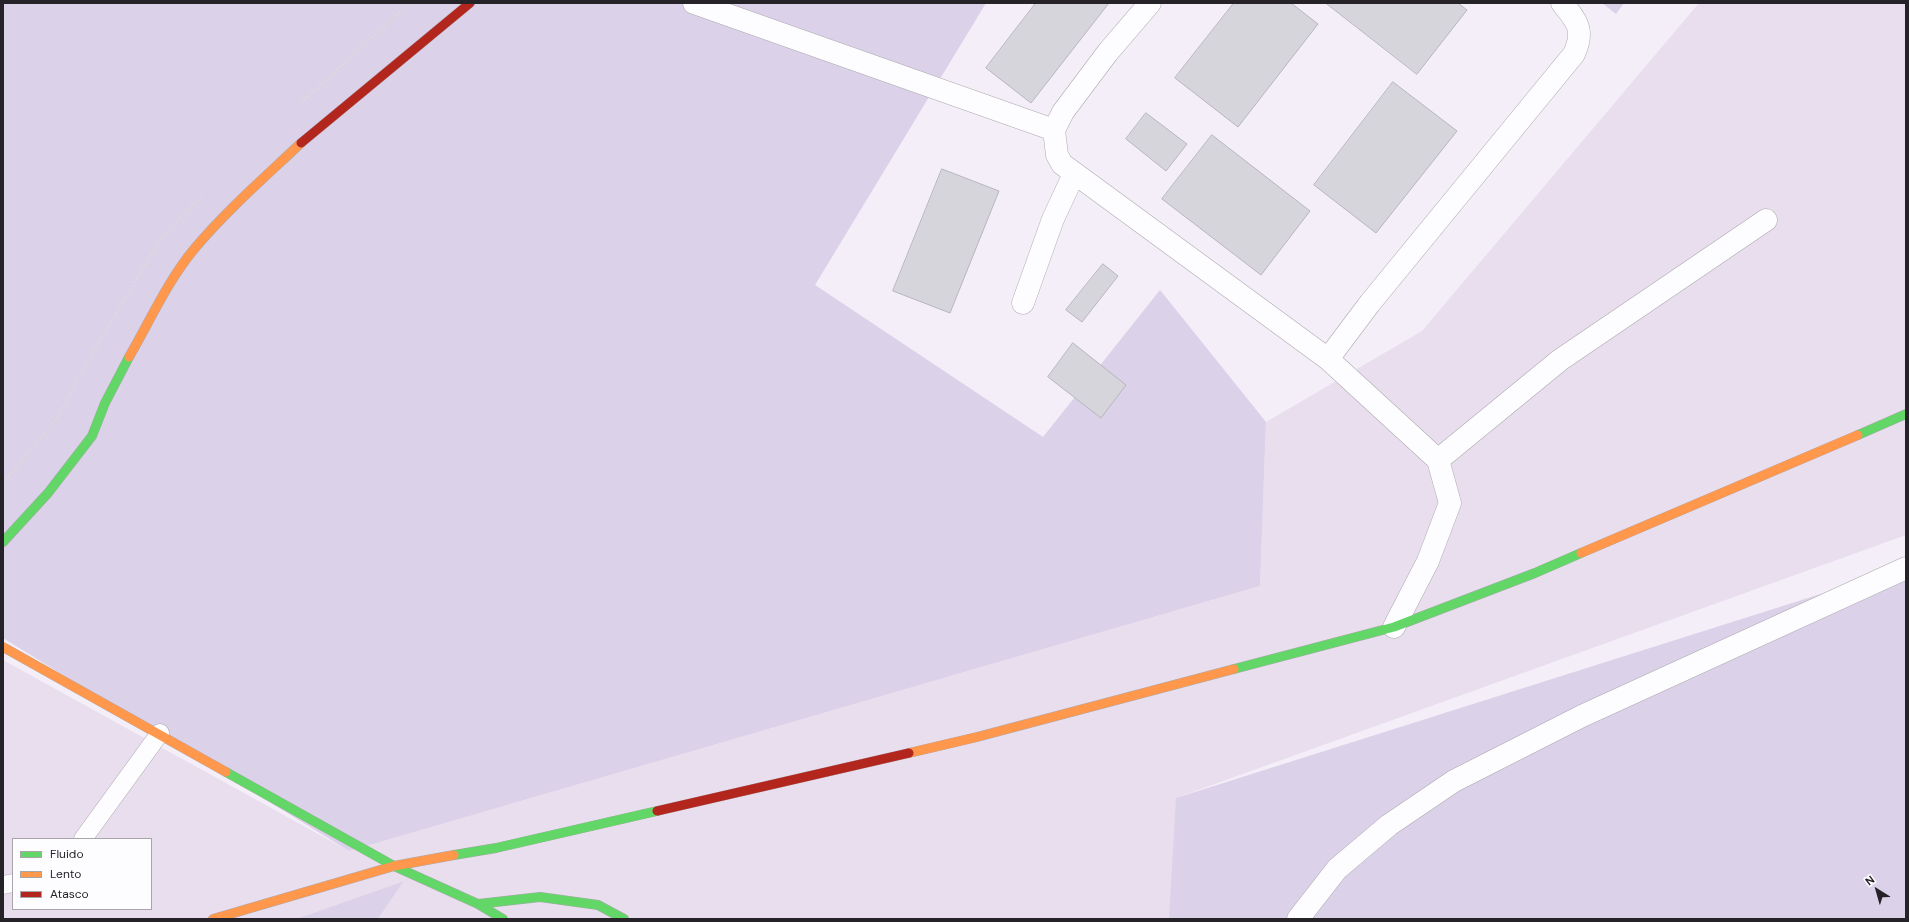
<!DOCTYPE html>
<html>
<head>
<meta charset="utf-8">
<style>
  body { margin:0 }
  #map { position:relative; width:1909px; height:922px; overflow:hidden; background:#f3eef8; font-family:"DM Sans",sans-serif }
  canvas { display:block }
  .frame { position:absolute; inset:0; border:4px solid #252328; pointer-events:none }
  .legend { position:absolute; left:12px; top:838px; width:140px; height:72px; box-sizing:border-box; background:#fdfcff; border:1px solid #a7a5a9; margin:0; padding:5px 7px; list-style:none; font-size:12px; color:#252328 }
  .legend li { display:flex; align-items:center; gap:8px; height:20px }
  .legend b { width:20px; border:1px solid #a7a5a9 }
  .north { position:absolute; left:1857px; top:870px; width:40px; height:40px; -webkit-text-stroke:3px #fdfcff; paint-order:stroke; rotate:323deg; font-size:11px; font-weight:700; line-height:16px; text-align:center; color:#252328 }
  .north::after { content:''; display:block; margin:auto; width:14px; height:18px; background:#252328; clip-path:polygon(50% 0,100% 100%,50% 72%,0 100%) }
</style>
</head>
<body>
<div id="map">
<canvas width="1909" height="922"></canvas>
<div class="frame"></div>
<ul class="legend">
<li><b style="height:5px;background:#63d668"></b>Fluido</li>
<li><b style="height:5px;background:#ff974d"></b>Lento</li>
<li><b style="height:5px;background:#b3261e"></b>Atasco</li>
</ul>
<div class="north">N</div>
</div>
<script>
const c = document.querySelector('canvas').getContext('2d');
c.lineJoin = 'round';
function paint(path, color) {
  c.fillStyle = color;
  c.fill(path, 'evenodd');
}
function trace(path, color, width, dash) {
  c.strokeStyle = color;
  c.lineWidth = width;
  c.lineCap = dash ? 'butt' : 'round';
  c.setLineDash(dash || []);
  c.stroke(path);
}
const industrial = new Path2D(`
  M 1699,3 L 1906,3 L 1906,535 L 1176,798 L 1183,919 L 378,919 L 404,881 L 296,919 L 3,919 L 3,660 L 349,851 L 1260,586 L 1266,422 L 1422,331 ZM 13,839 L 151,839 L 151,909 L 13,909 Z`);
const green = new Path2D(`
  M 3,3 L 986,3 L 815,285 L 1043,437 L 1160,290 L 1266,422 L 1260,586 L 349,851 L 3,638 Z
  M 1602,3 L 1624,3 L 1616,14 Z
  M 1906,567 L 1906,919 L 1169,919 L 1176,798 Z
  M 404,881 L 378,919 L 296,919 Z`);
const building = new Path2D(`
  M 1036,3 L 1109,3 L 1031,103 L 986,68 Z
  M 1234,3 L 1291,3 L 1318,24 L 1238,127 L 1175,78 Z
  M 1326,3 L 1458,3 L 1467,10 L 1417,74 Z
  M 1393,82 L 1457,131 L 1376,233 L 1314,185 Z
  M 1146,113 L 1187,144 L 1166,171 L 1126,139 Z
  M 1212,135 L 1310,211 L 1261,275 L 1162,199 Z
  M 942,169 L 999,191 L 950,313 L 893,291 Z
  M 1103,264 L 1118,276 L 1082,322 L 1066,310 Z
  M 1073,343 L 1126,385 L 1101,418 L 1048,377 Z`);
const path = new Path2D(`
  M 301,103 L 410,3
  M 3,483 L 58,417 L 78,378 L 137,278 L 161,240 L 187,210 L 204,195`);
const lane = new Path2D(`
  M 83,839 L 160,733
  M 3,885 L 13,883`);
const street = new Path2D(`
  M 694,3 L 1054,130
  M 1150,3 L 1108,52 L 1063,112 L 1054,130 L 1057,155 L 1062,164 L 1328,359 L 1438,460
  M 1023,303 L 1053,219 L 1074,174
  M 1328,359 L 1370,303 L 1574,54 C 1585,30 1577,21 1562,3
  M 1394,627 L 1428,561 L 1450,503 L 1438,460 L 1560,360 L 1766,220
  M 1298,919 L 1337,869 L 1389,825 L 1454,781 L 1582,716 L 1906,568`);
const fast = new Path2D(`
  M 1858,435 L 1906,414
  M 3,542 L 48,493 L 92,436 L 105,403 L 129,357
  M 1234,669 L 1394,627 L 1535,573 L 1581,553
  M 226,772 L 394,866 L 478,904 L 503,919
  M 454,855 L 496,848 L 657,811
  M 478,904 L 540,897 L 598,905 L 624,919`);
const slow = new Path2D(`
  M 129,357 C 150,321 168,280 195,248 C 227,210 265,177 301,143
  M 1581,553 L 1858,435
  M 3,647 L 226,772
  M 909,753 L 977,737 L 1234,669
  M 213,919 L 394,866 L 454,855`);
const jam = new Path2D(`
  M 301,143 L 470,3
  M 657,811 L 909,753`);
paint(industrial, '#e9deed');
paint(green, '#dbd1e8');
paint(building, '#d7d5dc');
trace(building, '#b7b5bc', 1);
trace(lane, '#aca9af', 19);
trace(street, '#aca9af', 23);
trace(fast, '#aca9af', 10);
trace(slow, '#aca9af', 10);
trace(jam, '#aca9af', 10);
trace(path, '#dbdadd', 2.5, [2, 2]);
trace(lane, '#fdfcfe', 18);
trace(street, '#fdfcfe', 22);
trace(fast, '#63d668', 9);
trace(slow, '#ff974d', 9);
trace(jam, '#b3261e', 9);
</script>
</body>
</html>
